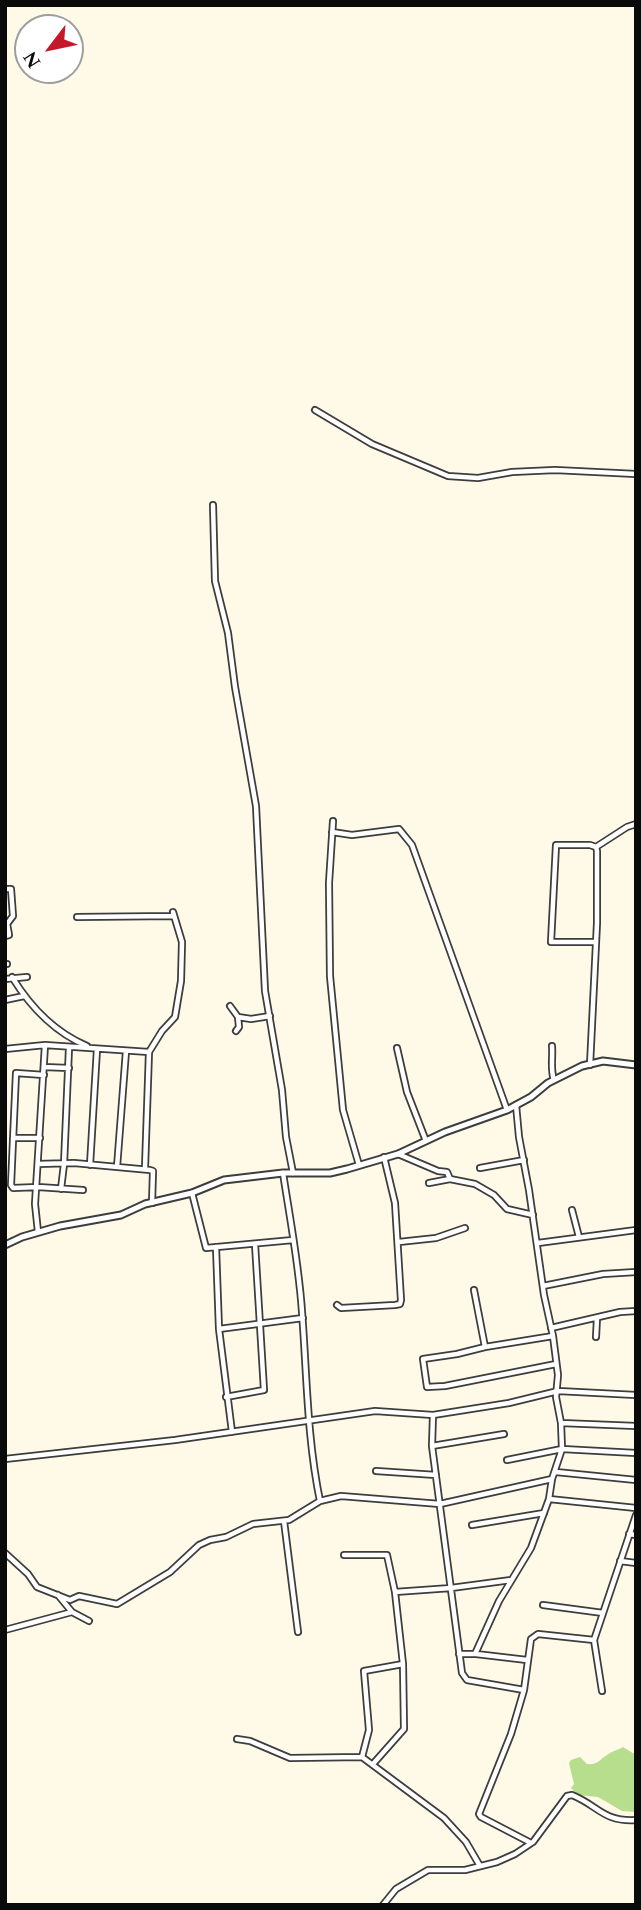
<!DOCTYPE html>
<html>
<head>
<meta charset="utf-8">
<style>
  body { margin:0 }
  #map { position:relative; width:641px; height:1910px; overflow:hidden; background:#fff9e7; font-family:Spectral,serif }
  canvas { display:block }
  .frame { position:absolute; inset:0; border:7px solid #0a0a0a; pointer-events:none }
  .north { position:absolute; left:14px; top:14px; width:70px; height:70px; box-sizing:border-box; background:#fff; border:2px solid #9d9d9d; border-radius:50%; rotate:238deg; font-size:19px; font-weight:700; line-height:28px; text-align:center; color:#0a0a0a }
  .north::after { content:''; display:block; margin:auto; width:24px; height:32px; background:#c4182b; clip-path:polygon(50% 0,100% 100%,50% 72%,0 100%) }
</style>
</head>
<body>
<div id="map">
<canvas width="641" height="1910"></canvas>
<div class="frame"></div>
<div class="north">N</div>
</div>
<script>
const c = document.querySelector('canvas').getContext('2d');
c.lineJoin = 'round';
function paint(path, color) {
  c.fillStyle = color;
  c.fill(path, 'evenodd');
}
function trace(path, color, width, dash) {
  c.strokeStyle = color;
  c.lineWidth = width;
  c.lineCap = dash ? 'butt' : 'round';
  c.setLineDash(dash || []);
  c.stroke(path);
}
const forest = new Path2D(`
  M 623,1747 L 636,1755 L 636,1812 L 622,1811 L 598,1797 L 578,1795 L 571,1788 L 574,1784 L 569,1763 L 571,1760 L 580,1757 L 587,1764 C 598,1765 599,1760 607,1755 C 612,1751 618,1750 623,1747 Z`);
const minor = new Path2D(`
  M 315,410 L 372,444 L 448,476 L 478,478 L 512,472 L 555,470 L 636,474
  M 213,505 L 215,581 L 228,633 L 235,687 L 256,806 L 265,991 L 282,1090 L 286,1137 L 293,1173
  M 333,821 L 329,883 L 330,976 L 343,1110 L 359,1165
  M 332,832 L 352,835 L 399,829 L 412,845 L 507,1110
  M 596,847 L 627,827 L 636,824
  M 5,889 L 11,889 L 13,916 L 7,924 L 9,935 L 5,936
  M 77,917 L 173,916
  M 5,964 L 7,964
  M 12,977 C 31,1008 54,1032 87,1046
  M 5,979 L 27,977
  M 5,1000 L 24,996
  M 230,1006 L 238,1017 L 251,1019 L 270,1016
  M 236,1031 L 239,1027 L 238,1017
  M 552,1046 C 553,1058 550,1069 554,1080
  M 397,1048 L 407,1092 L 426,1141
  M 5,1049 L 45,1045 L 149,1052 L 145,1168
  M 149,1052 L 162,1031 L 175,1017 L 181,981 L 182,942 L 173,912
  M 590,1065 L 597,923 L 597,851 L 596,847 L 590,845 L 556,845 L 551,942 L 596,942
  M 44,1067 L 69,1068
  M 44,1075 L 16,1073 L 11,1185 L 13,1188 L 38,1187 L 83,1190
  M 13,1138 L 40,1138
  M 398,1154 L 438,1171 L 447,1172 L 450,1179 L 475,1184 L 494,1195 L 507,1209 L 533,1215
  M 38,1164 L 74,1163 L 150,1170 L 153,1171 L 152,1203
  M 90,1165 L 97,1049
  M 117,1167 L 126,1051
  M 480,1168 L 524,1160
  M 429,1183 L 450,1179
  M 61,1189 L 64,1164 L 69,1048
  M 192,1193 L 206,1248 L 293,1240
  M 572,1210 L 579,1237
  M 38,1232 L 35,1204 L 45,1045
  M 399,1242 L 436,1238 L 465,1228
  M 538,1243 L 636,1230
  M 216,1247 L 219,1329 L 232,1432
  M 543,1286 L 603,1274 L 636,1272
  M 474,1290 L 485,1347 L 553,1336
  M 337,1305 L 341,1308 L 395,1305 L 400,1304 L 401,1300 L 395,1203 L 384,1157
  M 551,1328 L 620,1312 L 636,1311
  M 219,1329 L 303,1318
  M 596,1337 L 597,1318
  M 485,1347 L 457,1354 L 423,1359 L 427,1387 L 445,1386 L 556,1364
  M 226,1397 L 264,1390 L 255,1244
  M 433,1415 L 432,1446 L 462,1673 L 467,1680 L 524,1690
  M 561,1423 L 636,1426
  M 432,1446 L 504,1434
  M 5,1459 L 175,1440 L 375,1411 L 433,1415 L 509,1403 L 558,1391 L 636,1395
  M 507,1460 L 562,1449 L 636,1453
  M 376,1471 L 436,1475
  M 556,1472 L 636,1480
  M 549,1499 L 636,1508
  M 320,1501 L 341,1496 L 440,1504 L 552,1479
  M 284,1521 L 298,1632
  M 472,1525 L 544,1513
  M 629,1534 L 636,1535
  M 5,1553 L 28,1574 L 37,1587 L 70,1600 L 79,1596 L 117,1604 L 170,1572 L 199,1545 L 210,1540 L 226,1537 L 253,1524 L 289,1520 L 320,1501 C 307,1438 307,1376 302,1312 C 299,1265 290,1219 283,1173
  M 344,1555 L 387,1555 L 395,1592 L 451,1588 L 511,1580
  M 620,1561 L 636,1563
  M 58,1595 L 72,1612 L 89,1621
  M 543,1605 L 603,1613
  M 5,1630 L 72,1612
  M 459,1654 L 475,1654 L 499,1601 L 531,1548 L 549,1499 L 552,1479 L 562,1449 L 561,1423 L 556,1397 L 558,1375 L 553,1336 L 544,1295 L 529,1190 L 519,1137 L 516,1105
  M 476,1654 L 527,1660
  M 602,1691 L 594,1640 L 636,1515
  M 237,1739 L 250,1741 L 290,1758 L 362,1757 L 444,1818 L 466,1842 L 480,1866
  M 362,1757 L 369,1730 L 364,1671 L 403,1664
  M 373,1764 L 404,1729 L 403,1664 L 395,1592
  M 531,1843 L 481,1817 L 479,1814 L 511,1734 L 524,1690 L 531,1639 L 538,1634 L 594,1640
  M 383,1905 L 396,1889 L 428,1870 L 465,1870 L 497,1862 L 515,1854 L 533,1842 L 567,1796 L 572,1795 C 599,1806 603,1822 636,1820`);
const tertiary = new Path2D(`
  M 5,1245 L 22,1237 L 60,1226 L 121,1215 L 145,1204 L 192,1193 L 224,1180 L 283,1173 L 330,1173 L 347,1169 L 398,1154 L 445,1132 L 507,1110 L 531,1097 L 548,1083 L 582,1066 L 603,1061 L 636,1065`);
paint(forest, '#b6de8c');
trace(minor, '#3d3d3d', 8);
trace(tertiary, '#3d3d3d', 9);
trace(minor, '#fff', 4.5);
trace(tertiary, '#fff', 5);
</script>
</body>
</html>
